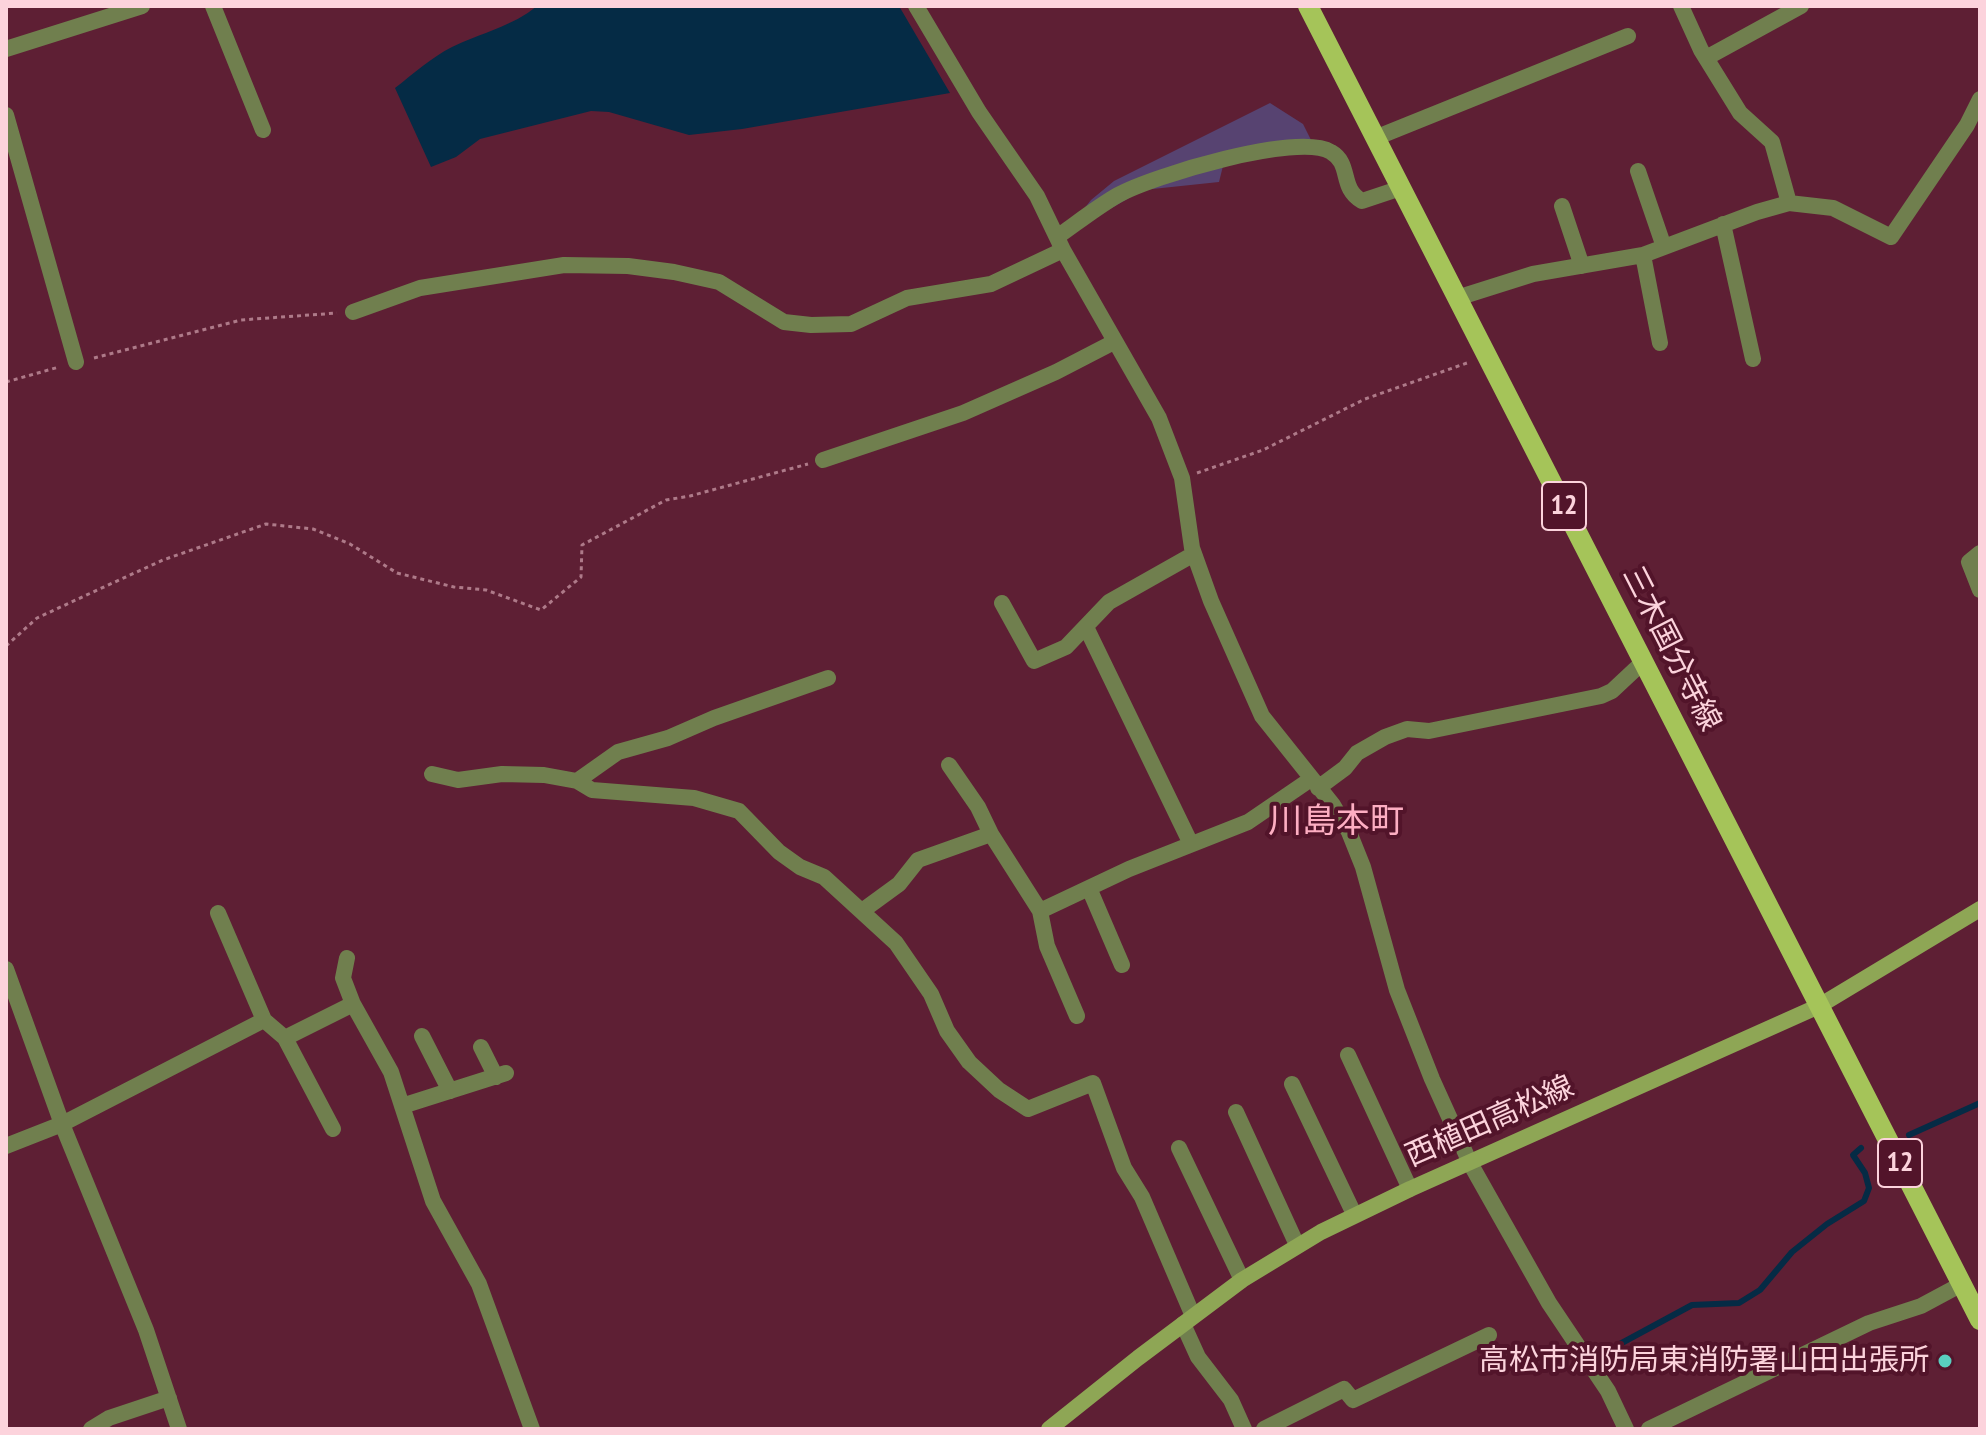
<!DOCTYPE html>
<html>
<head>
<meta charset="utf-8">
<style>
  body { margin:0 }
  #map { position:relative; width:1986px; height:1435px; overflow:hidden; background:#5e1f34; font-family:"PT Sans Narrow",sans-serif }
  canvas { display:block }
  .frame { position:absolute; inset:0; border:8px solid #fcd3dc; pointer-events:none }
</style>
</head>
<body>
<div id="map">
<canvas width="1986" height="1435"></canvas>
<div class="frame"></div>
</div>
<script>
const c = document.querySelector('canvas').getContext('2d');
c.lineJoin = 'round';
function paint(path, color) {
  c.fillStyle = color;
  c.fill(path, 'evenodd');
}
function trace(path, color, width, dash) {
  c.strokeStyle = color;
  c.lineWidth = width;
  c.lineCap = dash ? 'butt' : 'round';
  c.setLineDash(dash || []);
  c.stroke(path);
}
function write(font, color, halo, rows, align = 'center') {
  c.font = font + ' "PT Sans Narrow","Noto Sans JP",sans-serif';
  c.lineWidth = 8;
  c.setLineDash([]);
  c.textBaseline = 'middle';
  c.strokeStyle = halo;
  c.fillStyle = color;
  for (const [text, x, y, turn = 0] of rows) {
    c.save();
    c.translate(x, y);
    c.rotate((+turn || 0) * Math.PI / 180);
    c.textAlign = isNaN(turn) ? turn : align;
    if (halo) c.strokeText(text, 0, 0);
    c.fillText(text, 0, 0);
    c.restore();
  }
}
const green = new Path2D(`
  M 1270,103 L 1303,124 L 1312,142 L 1226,154 L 1219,182 L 1143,190 L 1108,210 L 1076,219 L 1091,200 L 1114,181 Z`);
const water = new Path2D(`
  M 537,6 L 899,6 L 950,93 L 742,129 L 689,135 L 609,112 L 591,111 L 480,139 L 456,157 L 431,167 L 395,88 C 413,74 432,57 452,47 C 481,33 513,26 537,6 Z`);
const stream = new Path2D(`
  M 1909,1135 L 1980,1103
  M 1594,1358 L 1692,1305 L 1739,1303 L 1760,1290 L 1792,1252 L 1827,1224 L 1864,1201 L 1869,1188 L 1865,1173 L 1853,1155 L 1861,1148`);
const path = new Path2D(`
  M 94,358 L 241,320 L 337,313
  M 6,382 L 59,367
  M 1197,473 L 1263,450 L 1365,399 L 1467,363
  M 6,646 L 37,618 L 106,586 L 163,560 L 266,524 L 313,529 L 350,544 L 397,573 L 454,587 L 486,590 L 541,610 L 581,577 L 582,545 L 666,500 L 690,496 L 808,464`);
const minor = new Path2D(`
  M 213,6 L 263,130
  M 916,6 L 979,112 L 1037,196 L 1063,250 L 1159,418 L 1182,478 L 1192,548 L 1211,601 L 1262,716 L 1333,805 L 1349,832 L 1363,867 L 1397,990 L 1432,1079 L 1470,1163 L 1549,1303 L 1608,1391 L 1626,1429
  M 1681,6 L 1701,50 L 1740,113 L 1772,142 L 1789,203
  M 6,49 L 142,6
  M 1706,58 L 1801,6
  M 6,115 L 76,362
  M 1375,138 L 1628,36
  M 1638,171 L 1664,247
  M 1562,206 L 1582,266
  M 1723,224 L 1753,359
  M 1057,237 C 1077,223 1097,207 1118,195 C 1152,176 1298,132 1331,152 C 1352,164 1339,188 1362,201 L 1401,188
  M 1643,255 L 1660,343
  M 1457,298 L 1533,274 L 1643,255 L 1757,212 L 1789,203 L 1833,208 L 1891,237 L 1967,125 L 1980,99
  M 353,312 L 420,288 L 564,265 L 628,266 L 674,272 L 719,282 L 784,322 L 811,325 L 851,324 L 907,298 L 991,284 L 1063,250
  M 823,460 L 963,413 L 1056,372 L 1114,342
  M 1980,553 L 1969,562 L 1980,590
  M 1002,603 L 1034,661 L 1066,647 L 1109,602 L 1194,554
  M 1086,627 L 1191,844
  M 949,765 L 978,807 L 991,834 L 1040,911 L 1047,946 L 1077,1016
  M 432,774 L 458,780 L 502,774 L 544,775 L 577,781 L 592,790 L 694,798 L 739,811 L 779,852 L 800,867 L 824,877 L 896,943 L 931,994 L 947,1031 L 969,1062 L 999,1090 L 1028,1109 L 1093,1083 L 1124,1168 L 1142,1197 L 1193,1316
  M 577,781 L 618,752 L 668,738 L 714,718 L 828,678
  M 1318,788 L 1345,768 L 1357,753 L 1385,737 L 1407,729 L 1429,731 L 1601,696 L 1612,691 L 1643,662
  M 1089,888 L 1122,965
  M 862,911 L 899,884 L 918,860 L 991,834
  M 1040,911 L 1129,869 L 1248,822 L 1311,779
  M 218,913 L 264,1020 L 285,1038 L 333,1129
  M 347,958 L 343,978 L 353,1004 L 391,1072 L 433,1201 L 479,1284 L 532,1429
  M 6,969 L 62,1124 L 146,1330 L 179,1429
  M 422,1036 L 450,1091
  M 285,1038 L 353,1004
  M 481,1047 L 496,1077
  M 1348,1055 L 1410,1189
  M 1292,1084 L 1354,1214
  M 402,1106 L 506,1073
  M 1236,1112 L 1297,1245
  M 6,1146 L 62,1124 L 264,1020
  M 1179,1148 L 1242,1280
  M 1183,1324 L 1198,1357 L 1231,1400 L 1244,1429
  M 91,1429 L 109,1418 L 169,1398
  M 1264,1429 L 1344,1389 L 1353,1400 L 1489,1335
  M 1649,1429 L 1869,1323 L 1921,1306 L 1962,1284`);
const secondary = new Path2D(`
  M 1049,1429 L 1138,1358 L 1242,1280 L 1321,1232 L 1410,1189 L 1819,1006 L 1980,909`);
const primary = new Path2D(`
  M 1308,6 L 1980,1320`);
const markers = [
  [1945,1361,8,"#59cebe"]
];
const shields = [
  [1564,506,44],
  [1900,1163,44]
];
const shieldNames = [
  ["12",1564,506],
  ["12",1900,1163]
];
const streetNames = [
  ["三木国分寺線",1671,649,63],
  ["西植田高松線",1490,1122,-24]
];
const poiNames = [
  ["高松市消防局東消防署山田出張所",1929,1361]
];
const quarterNames = [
  ["川島本町",1336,822]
];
paint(green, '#574371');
paint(water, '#052b45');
trace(stream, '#052b45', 6);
trace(path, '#ae7a89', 3, [4, 4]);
trace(minor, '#707f4e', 16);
trace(secondary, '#8ea655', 16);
trace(primary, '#a5c459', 20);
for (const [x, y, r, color] of markers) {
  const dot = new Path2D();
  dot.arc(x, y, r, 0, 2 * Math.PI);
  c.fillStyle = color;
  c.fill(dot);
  trace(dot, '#52142a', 3);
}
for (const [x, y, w] of shields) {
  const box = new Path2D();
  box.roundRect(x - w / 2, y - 24, w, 48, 6);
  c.fillStyle = '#52142a';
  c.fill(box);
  trace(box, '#fcd3dc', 2);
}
write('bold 28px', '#fcd3dc', null, shieldNames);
write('30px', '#fcd3dc', '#52142a', streetNames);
write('30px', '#fcd3dc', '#52142a', poiNames, 'right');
write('34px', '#fdaec2', '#52142a', quarterNames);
</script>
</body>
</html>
